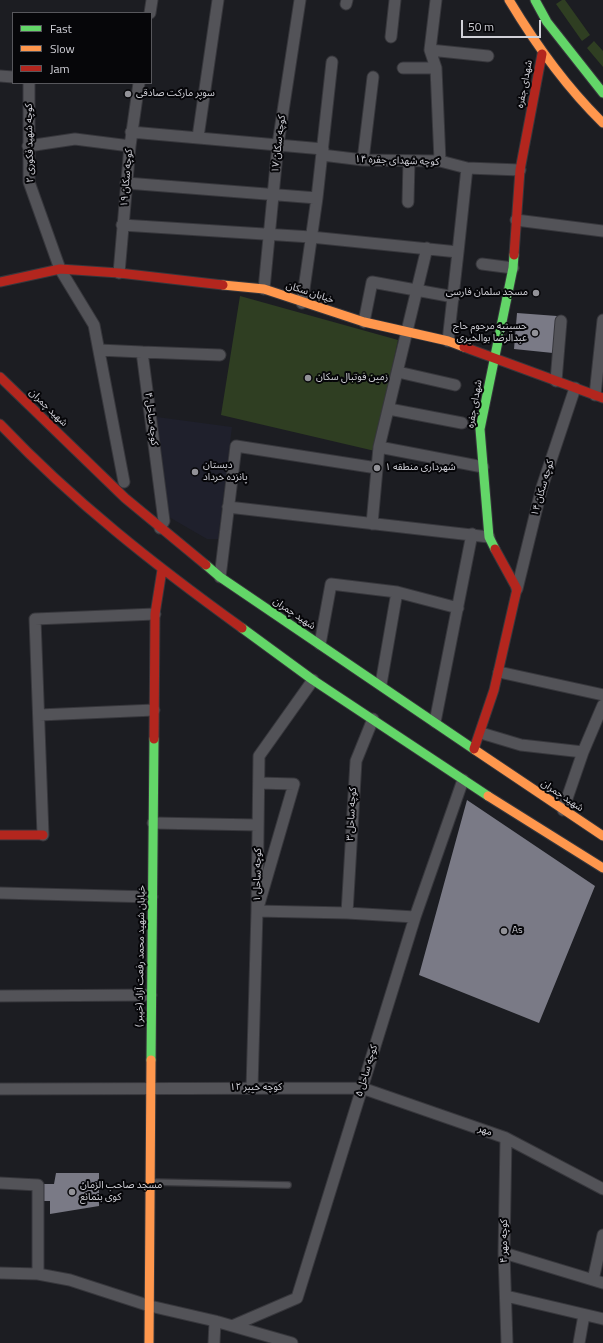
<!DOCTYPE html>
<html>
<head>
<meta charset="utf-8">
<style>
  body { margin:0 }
  #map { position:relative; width:603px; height:1343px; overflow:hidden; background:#1c1d22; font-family:"Titillium Web",sans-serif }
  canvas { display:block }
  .legend { position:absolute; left:12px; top:12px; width:140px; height:72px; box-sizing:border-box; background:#060609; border:1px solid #57575c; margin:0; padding:5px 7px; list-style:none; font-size:12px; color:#d1d1d8 }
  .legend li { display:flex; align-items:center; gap:8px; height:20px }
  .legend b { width:20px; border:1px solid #57575c }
  .scale { position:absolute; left:461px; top:20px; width:80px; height:18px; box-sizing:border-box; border:2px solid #d1d1d8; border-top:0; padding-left:5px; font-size:12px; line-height:14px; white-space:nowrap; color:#d1d1d8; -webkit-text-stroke:3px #060609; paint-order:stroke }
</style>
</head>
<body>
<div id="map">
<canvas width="603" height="1343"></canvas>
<ul class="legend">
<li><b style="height:5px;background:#63d668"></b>Fast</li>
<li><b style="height:5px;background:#ff974d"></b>Slow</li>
<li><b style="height:5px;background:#b3261e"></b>Jam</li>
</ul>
<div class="scale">50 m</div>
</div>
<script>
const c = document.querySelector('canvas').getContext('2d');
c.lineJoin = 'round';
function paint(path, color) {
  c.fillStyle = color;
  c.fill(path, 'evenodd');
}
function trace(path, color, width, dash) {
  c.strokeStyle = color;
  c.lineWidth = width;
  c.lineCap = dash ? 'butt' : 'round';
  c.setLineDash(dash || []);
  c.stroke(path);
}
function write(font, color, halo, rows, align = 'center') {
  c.font = font + ' "Titillium Web","Noto Sans Arabic",sans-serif';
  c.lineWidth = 4;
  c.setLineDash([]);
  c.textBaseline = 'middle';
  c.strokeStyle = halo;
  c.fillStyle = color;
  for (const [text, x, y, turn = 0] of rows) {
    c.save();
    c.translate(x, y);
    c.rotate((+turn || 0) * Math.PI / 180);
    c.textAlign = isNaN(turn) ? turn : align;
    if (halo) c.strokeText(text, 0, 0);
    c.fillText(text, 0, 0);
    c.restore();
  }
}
const built = new Path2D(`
  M 157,417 L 232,427 L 218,539 L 207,539 L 169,517 Z`);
const green = new Path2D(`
  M 562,0 L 565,0 L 590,35 L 582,41 L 556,4 Z
  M 594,41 L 603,51 L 603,67 L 587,48 Z
  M 240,296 L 398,340 L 375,451 L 221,415 Z`);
const building = new Path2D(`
  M 517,313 L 557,316 L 553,353 L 514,349 Z
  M 467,800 L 595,886 L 539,1023 L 419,975 Z
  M 56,1173 L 99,1173 L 99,1206 L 50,1214 L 50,1201 L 43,1201 L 44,1184 L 54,1184 Z`);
const lane = new Path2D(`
  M 151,1182 L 288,1185`);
const street = new Path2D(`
  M 436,0 L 430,50 L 436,68 L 440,161
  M 346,4 L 347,0
  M 150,13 L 152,0
  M 391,37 L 395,0
  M 430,50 L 488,56
  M 403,68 L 436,68
  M 0,76 L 13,77
  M 29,83 L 29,182 L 60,269 L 94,325 L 124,482
  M 131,132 L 323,149
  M 198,137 L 218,0
  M 28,146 L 75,139 L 130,146
  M 322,155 L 363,160 L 440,161 L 467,168 L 520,170
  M 363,160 L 373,77
  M 126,183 L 317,198
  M 408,202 L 409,161
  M 516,220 L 603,231
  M 122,225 L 311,237 L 458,252 L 467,168
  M 482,264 L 513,268
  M 119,273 L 130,146 L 139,83
  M 264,289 L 278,144 L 300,0
  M 302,303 L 317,198 L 332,62
  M 364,322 L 372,282 L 454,297
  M 448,341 L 458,252
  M 99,350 L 142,352 L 164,521 L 160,528
  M 142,352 L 220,355
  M 398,372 L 455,385
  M 556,381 L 561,321
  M 595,395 L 603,320
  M 389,409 L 462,423
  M 379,447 L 483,467
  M 228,507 L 489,537
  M 372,524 L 379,447 L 427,248
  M 220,577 L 236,446 L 377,468
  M 517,589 L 542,487 L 575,388
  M 320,644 L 331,584 L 397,592 L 458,608
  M 499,672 L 603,695
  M 381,684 L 397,592
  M 39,715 L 154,710
  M 435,722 L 472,534
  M 481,733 L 521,745 L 583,752
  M 259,783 L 294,784 L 257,911 L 347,913 L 415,917
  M 563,810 L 583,752 L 603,705
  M 153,823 L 258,825
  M 43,835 L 35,619 L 155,614
  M 0,893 L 152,897
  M 347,913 L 356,761 L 373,719
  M 0,996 L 151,995
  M 252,1088 L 257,911 L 259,756 L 313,680
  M 0,1089 L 362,1088 L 506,1138 L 603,1189
  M 506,1138 L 504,1253 L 507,1343
  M 0,1183 L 38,1185 L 38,1274
  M 504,1253 L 603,1283
  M 0,1273 L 38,1274 L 70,1280 L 150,1306 L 215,1321 L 292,1343
  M 593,1280 L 603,1235
  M 506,1296 L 603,1319
  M 232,1326 L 297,1298 L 415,917 L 463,780
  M 214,1343 L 215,1321
  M 579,1343 L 584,1315`);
const fast = new Path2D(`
  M 535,0 L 547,22 L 603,93
  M 495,549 L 489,537 L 480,429 L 513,268 L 514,255
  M 206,565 L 220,577 L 475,750
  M 242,628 L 313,680 L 488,796
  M 151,1060 L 154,739`);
const slow = new Path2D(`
  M 509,0 C 536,45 565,86 603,123
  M 223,285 L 264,289 L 364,322 L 448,341 L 464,347
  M 475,750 L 603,836
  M 488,796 L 603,868
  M 149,1343 L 151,1060`);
const jam = new Path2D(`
  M 514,255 L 520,170 L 542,54
  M 0,282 L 60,269 L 119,273 L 223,285
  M 464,347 L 603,398
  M 0,377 L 125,498 L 206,565
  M 0,424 C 73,501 156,566 242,628
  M 154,739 L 155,614 L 162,570
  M 474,749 L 494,690 L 517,589 L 495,549
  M 0,835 L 43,835`);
const markers = [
  [128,94,4,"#929298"],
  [536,293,4,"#929298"],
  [535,333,4,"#929298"],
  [308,378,4,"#929298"],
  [377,468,4,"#929298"],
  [195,472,4,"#929298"],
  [504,931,4,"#929298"],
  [72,1192,4,"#929298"]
];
const streetNames = [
  ["شهدای جفره",525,84,-79],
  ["کوچه شهید فکوری ۲",30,143,-91],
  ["کوچه سکان ۱۷",279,144,-83],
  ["کوچه شهدای جفره ۱۴",397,161,2],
  ["کوچه سکان ۱۹",127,178,-85],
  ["خیابان سکان",310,293,18],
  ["شهدای جفره",475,404,-80],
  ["شهید چمران",48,408,44],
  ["کوچه ساحل ۴",151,419,83],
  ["کوچه سکان ۱۴",543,488,-74],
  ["شهید چمران",294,614,34],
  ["شهید چمران",562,796,34],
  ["کوچه ساحل ۳",352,814,-87],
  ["کوچه ساحل ۱",258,875,-89],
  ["( خیبر) خیابان شهید محمد رفعت آزاد",141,956,-89],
  ["کوچه ساحل ۵",367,1071,-73],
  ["کوچه خیبر ۱۲",256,1088],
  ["مهر",485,1131,19],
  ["کوچه مهر ۴",505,1241,-90]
];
const poiNames = [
  ["سوپر مارکت صادقی",136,94],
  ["مسجد سلمان فارسی",528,293,"right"],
  ["حسینیه مرحوم حاج",527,327,"right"],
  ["عبدالرضا بوالخیری",527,339,"right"],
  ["زمین فوتبال سکان",316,378],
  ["دبستان",203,466],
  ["پانزده خرداد",203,478],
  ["شهرداری منطقه ١",385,468],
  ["As",512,931],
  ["مسجد صاحب الزمان",80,1186],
  ["کوی بنمانع",80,1198]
];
paint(built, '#1f202c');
paint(green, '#2f3e22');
paint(building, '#7a7a86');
trace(lane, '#37373c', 8);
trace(street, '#37373c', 13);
trace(fast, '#37373c', 11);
trace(slow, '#37373c', 11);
trace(jam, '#37373c', 11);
trace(lane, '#535358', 5.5);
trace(street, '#535358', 11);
trace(fast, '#63d668', 9);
trace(slow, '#ff974d', 9);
trace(jam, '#b3261e', 9);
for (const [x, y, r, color] of markers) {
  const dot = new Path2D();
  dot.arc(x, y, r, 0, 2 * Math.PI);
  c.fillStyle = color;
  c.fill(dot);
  trace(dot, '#060609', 1.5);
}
write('10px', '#d1d1d8', '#060609', streetNames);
write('10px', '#d1d1d8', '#060609', poiNames, 'left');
</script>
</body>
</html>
